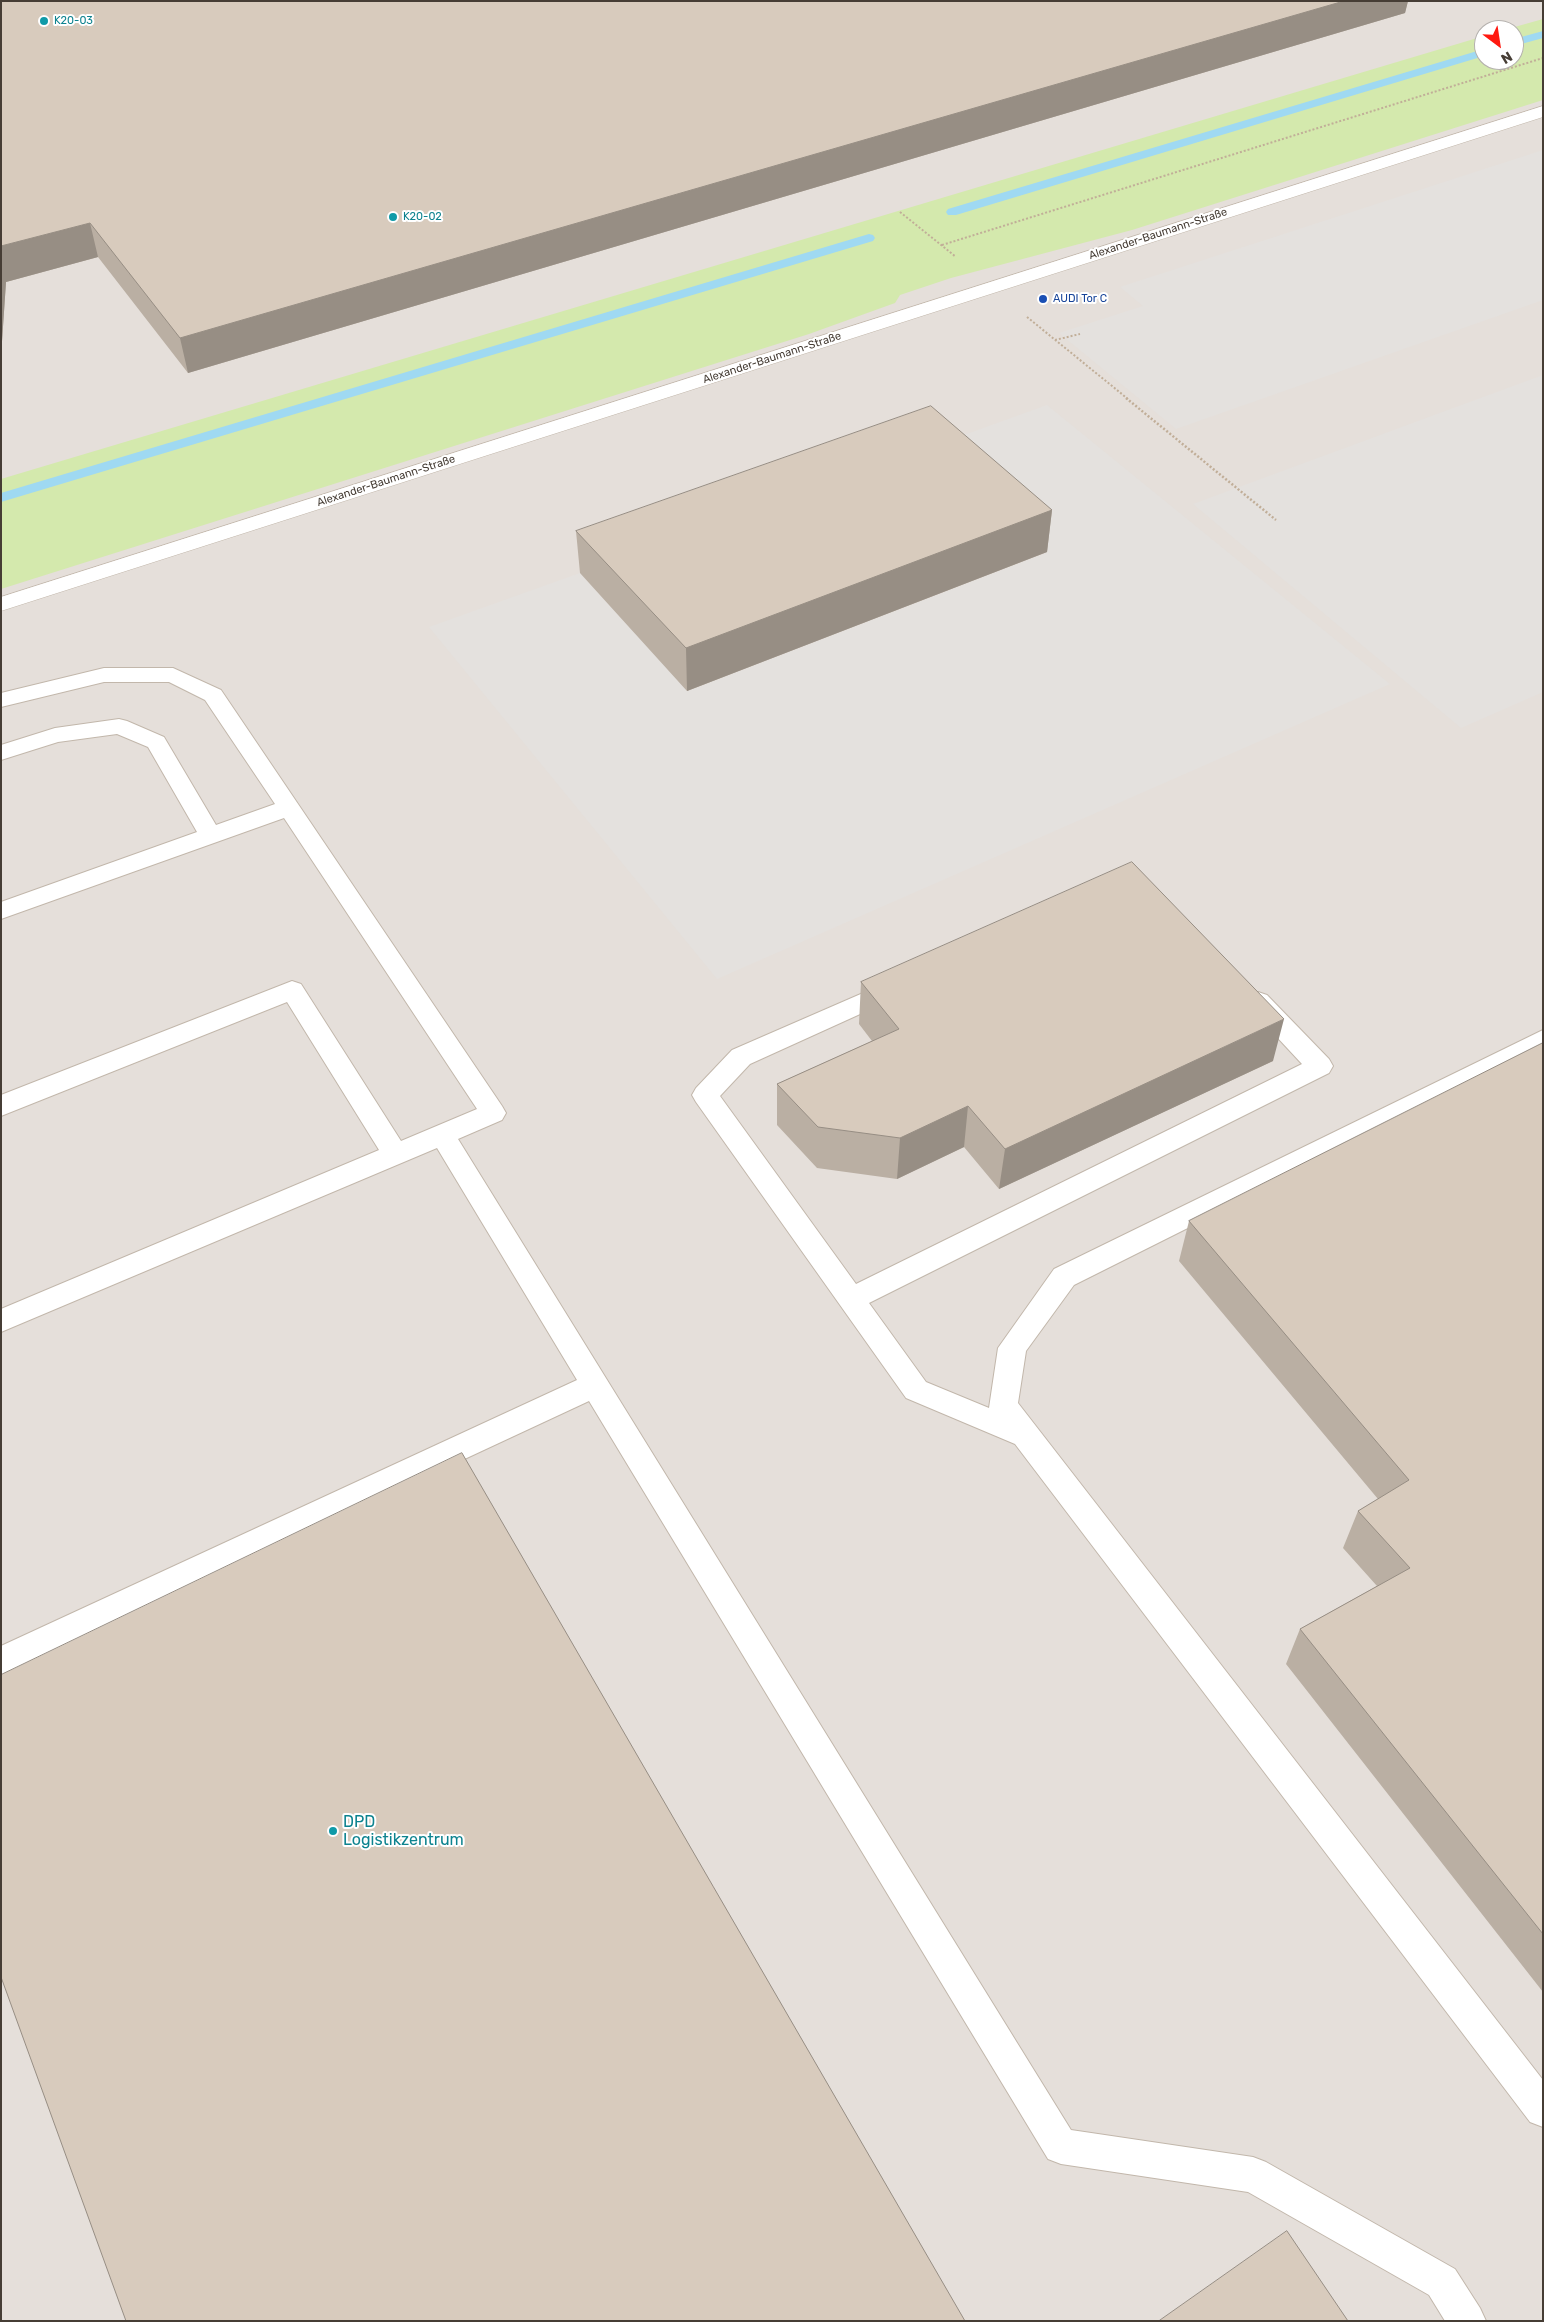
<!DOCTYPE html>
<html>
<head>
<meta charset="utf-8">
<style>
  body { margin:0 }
  #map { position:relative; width:1544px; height:2322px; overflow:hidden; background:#f3ede5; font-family:Rubik,sans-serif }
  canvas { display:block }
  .frame { position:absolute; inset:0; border:2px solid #463d35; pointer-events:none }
  .north { position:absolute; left:1474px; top:20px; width:50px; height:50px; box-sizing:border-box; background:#fff; border:1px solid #b5b1ae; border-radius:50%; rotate:149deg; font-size:14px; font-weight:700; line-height:20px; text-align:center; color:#463d35 }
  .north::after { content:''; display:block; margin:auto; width:18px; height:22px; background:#ff1910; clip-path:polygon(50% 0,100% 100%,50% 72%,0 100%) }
</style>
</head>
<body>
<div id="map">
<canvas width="1544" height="2322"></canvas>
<div class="frame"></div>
<div class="north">N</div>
</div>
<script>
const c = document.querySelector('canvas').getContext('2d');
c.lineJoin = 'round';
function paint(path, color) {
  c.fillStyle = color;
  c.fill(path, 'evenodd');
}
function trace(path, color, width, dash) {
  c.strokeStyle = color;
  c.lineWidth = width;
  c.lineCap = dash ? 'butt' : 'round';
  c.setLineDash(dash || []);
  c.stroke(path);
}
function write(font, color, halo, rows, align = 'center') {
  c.font = font + ' Rubik,sans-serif';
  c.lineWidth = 4;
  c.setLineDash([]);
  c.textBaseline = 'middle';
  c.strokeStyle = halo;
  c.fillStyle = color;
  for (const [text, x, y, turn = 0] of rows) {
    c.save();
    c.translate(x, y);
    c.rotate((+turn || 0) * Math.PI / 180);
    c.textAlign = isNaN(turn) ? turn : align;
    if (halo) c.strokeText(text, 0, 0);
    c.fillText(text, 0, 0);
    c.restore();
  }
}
const industrial = new Path2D(`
  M 1,1 L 1543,1 L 1543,2321 L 1,2321 ZM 1484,30 L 1514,30 L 1514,60 L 1484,60 Z`);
const green = new Path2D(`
  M 1543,19 L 1543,100 L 1132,230 L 951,278 L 900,295 L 895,303 L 809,334 L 1,589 L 1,479 L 1484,36 L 1484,60 L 1514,60 L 1514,30 L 1504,30 Z`);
const parking = new Path2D(`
  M 1543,150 L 1543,300 L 1176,429 L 1059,333 L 1143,306 L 1120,287 Z
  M 1543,375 L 1543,692 L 1461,728 L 1193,504 Z
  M 1047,405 L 1390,684 L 717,979 L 429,627 L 580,573 L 688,691 L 1046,553 L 928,448 Z`);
const stream = new Path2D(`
  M 1543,31 L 1543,38 L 1514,46 L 1514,39 Z
  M 1484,49 L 1484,56 L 956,215 L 948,215 L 946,212 L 948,209 Z
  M 869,234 L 873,235 L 875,238 L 873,241 L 1,502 L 1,493 Z`);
const pathFar1 = new Path2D(`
  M 900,212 L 956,257
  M 942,245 L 1543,58
  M 1027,317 L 1128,399
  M 1055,340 L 1080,334`);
const path = new Path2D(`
  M 1126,398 L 1276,520`);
const service = new Path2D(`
  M 104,668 L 173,668 L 221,690 L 502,1106 L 506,1113 L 502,1120 L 458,1139 L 1071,2130 L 1253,2157 L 1266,2162 L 1455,2269 L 1480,2308 L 1486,2321 L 1445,2321 L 1429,2295 L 1248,2192 L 1061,2164 L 1048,2159 L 589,1401 L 1,1675 L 1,1646 L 577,1380 L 437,1148 L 1,1332 L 1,1309 L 379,1150 L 287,1002 L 1,1116 L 1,1095 L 292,981 L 301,984 L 401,1141 L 477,1109 L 284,818 L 1,919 L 1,902 L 197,832 L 148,747 L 117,734 L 58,742 L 1,760 L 1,745 L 55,728 L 119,719 L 127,721 L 164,737 L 216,825 L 275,804 L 205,700 L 169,682 L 104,682 L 1,707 L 1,693 Z
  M 893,980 L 902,983 L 905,989 L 902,995 L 750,1064 L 720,1096 L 856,1284 L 1302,1064 L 1249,1007 L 1246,1001 L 1249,995 L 1258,992 L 1267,995 L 1329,1059 L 1333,1066 L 1329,1073 L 869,1303 L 926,1382 L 989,1408 L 998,1348 L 1054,1269 L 1543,1030 L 1543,1050 L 1074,1285 L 1026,1351 L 1018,1403 L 1543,2080 L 1543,2127 L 1530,2122 L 1015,1444 L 906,1398 L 696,1102 L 692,1095 L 696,1088 L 732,1050 Z`);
const minor = new Path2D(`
  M 1543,106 L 1543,117 L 1,611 L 1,597 Z`);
const wall = new Path2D(`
  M 1,1 L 1408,1 L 1405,13 L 188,373 L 98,257 L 6,282 L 1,356 Z
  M 1052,510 L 1047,552 L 687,691 L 580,573 L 576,531 Z
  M 861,982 L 1273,1061 L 999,1189 L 964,1147 L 897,1179 L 817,1168 L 777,1125 L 777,1084 L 872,1041 L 859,1024 Z
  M 1543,1043 L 1543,1992 L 1286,1664 L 1300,1629 L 1377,1586 L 1343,1548 L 1358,1511 L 1378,1499 L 1179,1261 L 1189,1221 Z`);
const shadedWall = new Path2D(`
  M 1344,1 L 1408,1 L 1405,13 L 188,373 L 180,338 Z
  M 90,223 L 98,257 L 6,282 L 1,356 L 1,246 Z
  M 1052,510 L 1047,552 L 687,691 L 686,648 Z
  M 1284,1019 L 1273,1061 L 999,1189 L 1005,1149 Z
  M 968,1106 L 964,1147 L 897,1179 L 900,1138 Z`);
const building = new Path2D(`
  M 1,1 L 1344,1 L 180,338 L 90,223 L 1,246 Z
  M 931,406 L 1052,510 L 686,648 L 576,531 Z
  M 1132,862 L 1284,1019 L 1005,1149 L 968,1106 L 900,1138 L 818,1127 L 777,1084 L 899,1029 L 861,982 Z
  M 1543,1043 L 1543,1934 L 1300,1629 L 1410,1568 L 1358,1511 L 1409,1480 L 1189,1221 Z
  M 462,1453 L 965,2321 L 126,2321 L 1,1977 L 1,1675 Z
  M 1287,2231 L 1348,2321 L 1159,2321 Z`);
const markers = [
  [44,21,5,"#0f9aa8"],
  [393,217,5,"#0f9aa8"],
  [1043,299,5,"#1a4fb4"],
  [333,1831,5,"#0f9aa8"]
];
const farCulturenames = [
  ["K20-03",54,21],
  ["K20-02",403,217]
];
const farStreetnames = [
  ["Alexander-Baumann-Straße",1158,234,-18],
  ["Alexander-Baumann-Straße",772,358,-18],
  ["Alexander-Baumann-Straße",386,481,-18]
];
const farTransitnames = [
  ["AUDI Tor C",1053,299]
];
const nearCulturenames = [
  ["DPD",343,1822],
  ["Logistikzentrum",343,1840]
];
paint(industrial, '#e5dfda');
paint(green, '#d4e9ad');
paint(parking, '#e4e1de');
paint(stream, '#9fd9f2');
trace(service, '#c2b7ab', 2);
trace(minor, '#c2b7ab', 1);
trace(pathFar1, '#c1ae98', 2, [2, 2]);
trace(path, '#c1ae98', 2.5, [2, 2]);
paint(service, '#fff');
paint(minor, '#fff');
paint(wall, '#baafa3');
paint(shadedWall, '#978e84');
paint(building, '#d8cbbd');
trace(building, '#978e84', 1);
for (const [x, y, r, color] of markers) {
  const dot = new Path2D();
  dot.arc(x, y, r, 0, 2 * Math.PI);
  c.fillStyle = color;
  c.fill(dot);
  trace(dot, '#fff', 2);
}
write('11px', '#0d838f', '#fff', farCulturenames, 'left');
write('11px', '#463d35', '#fff', farStreetnames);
write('11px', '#164399', '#fff', farTransitnames, 'left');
write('16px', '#0d838f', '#fff', nearCulturenames, 'left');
</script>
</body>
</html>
